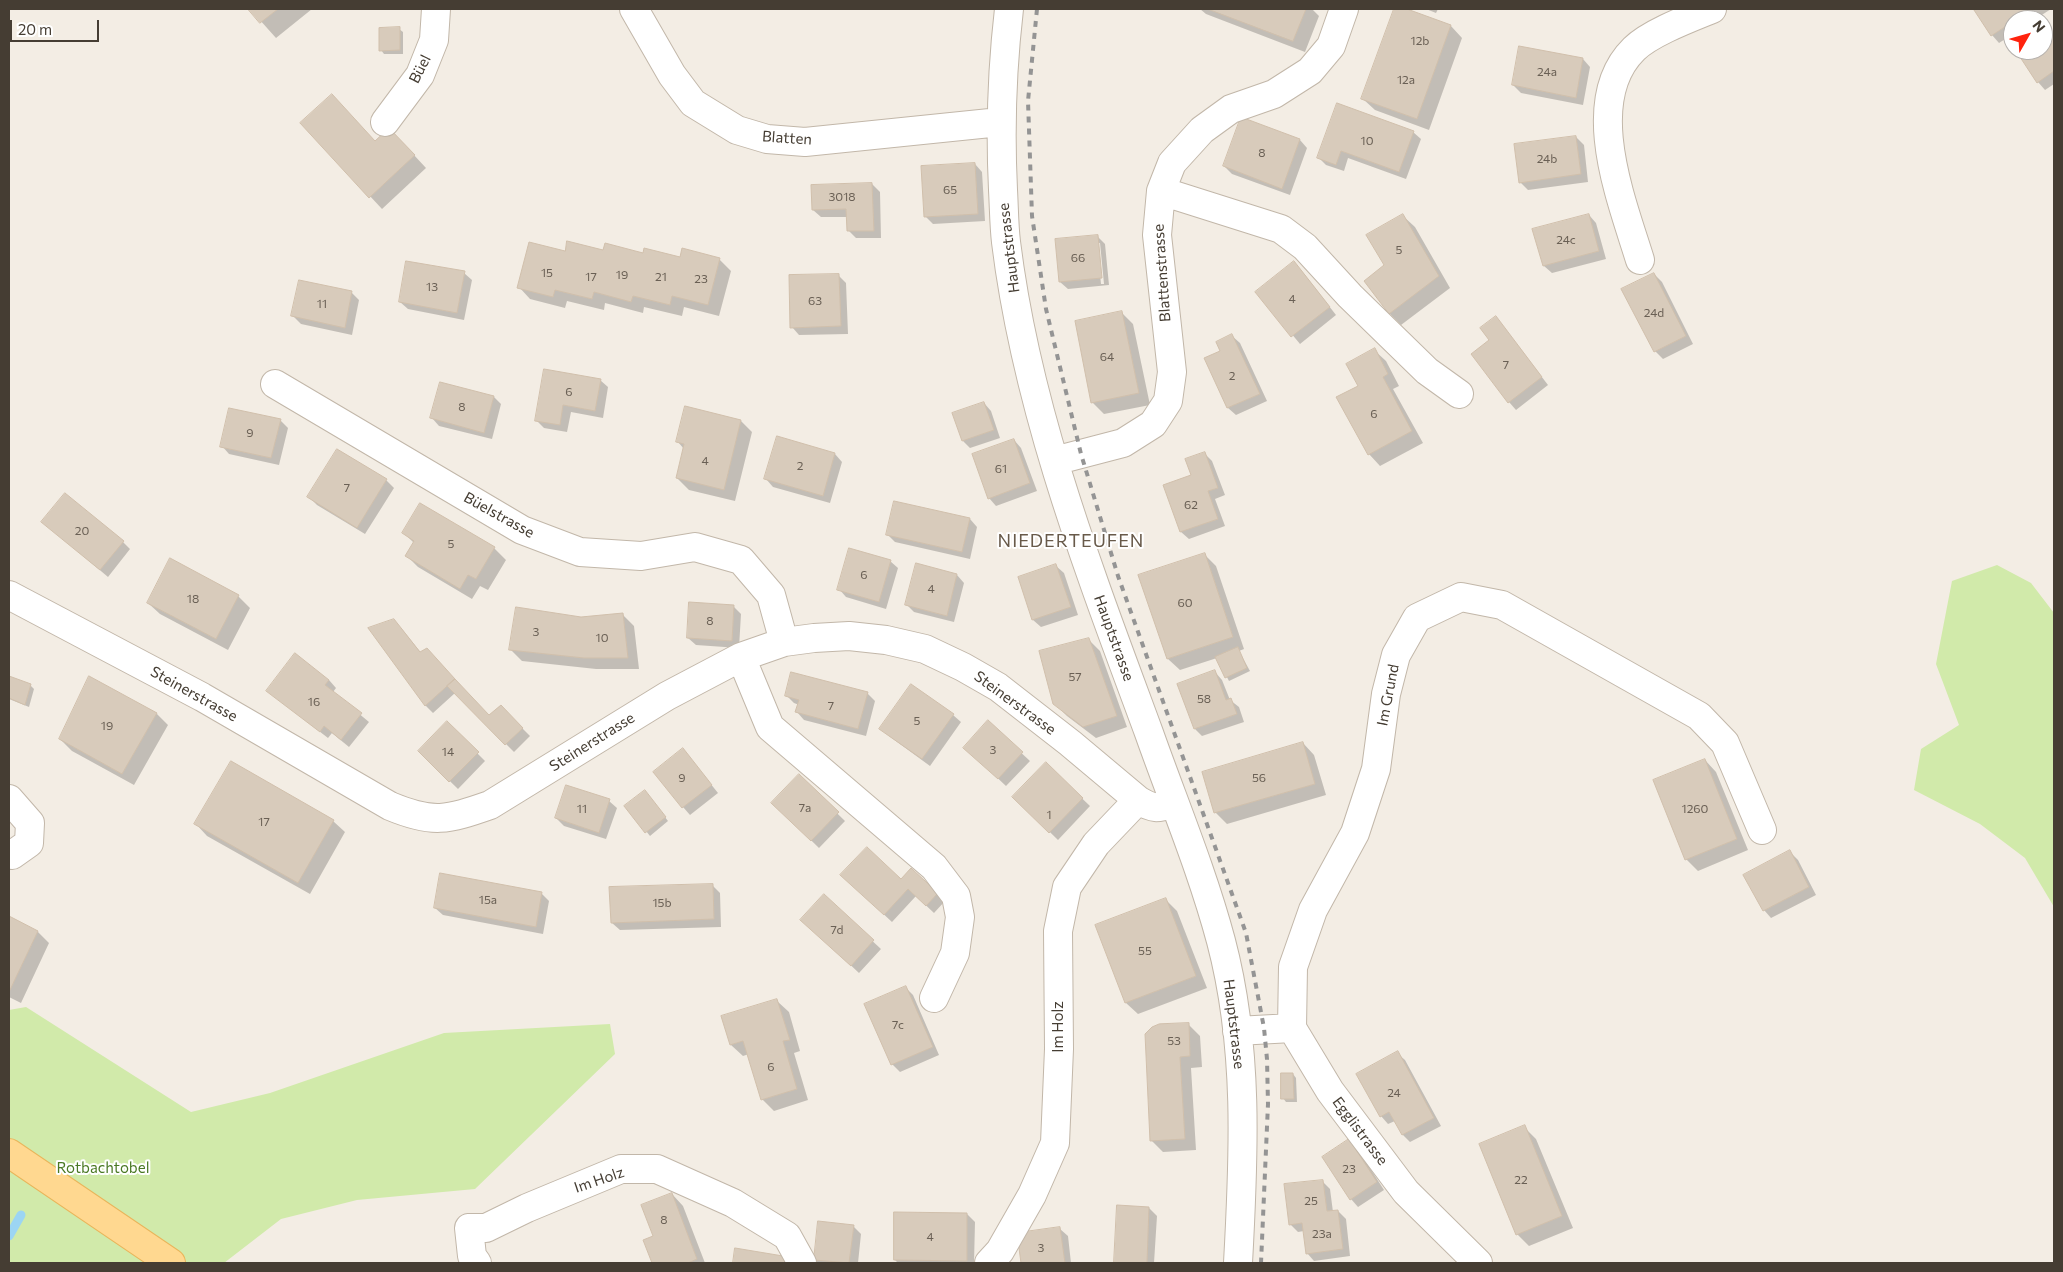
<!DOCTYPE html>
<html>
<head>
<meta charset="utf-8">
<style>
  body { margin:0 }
  #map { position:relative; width:2063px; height:1272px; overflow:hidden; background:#f3ede4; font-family:Commissioner,sans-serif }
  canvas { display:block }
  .frame { position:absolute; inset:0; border:10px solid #453d33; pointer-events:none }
  .north { position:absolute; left:2003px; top:10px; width:50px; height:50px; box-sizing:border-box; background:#fff; border:1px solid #b5b1ad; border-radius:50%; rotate:52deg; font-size:14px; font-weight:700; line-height:20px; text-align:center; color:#453d33 }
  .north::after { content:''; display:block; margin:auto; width:18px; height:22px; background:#ff230e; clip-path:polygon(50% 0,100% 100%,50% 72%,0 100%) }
  .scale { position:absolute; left:10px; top:20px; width:89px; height:22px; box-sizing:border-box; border:2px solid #453d33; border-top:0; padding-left:6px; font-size:15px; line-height:18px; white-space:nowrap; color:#453d33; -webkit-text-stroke:4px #fff; paint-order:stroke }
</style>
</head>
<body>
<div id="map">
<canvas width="2063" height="1272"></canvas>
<div class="frame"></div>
<div class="north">N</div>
<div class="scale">20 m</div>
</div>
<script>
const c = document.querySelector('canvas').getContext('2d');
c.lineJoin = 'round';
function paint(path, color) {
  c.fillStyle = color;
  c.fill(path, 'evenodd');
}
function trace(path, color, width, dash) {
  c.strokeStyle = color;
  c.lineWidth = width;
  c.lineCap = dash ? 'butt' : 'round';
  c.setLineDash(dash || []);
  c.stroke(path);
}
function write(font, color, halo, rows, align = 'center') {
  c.font = font + ' Commissioner,sans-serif';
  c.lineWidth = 4;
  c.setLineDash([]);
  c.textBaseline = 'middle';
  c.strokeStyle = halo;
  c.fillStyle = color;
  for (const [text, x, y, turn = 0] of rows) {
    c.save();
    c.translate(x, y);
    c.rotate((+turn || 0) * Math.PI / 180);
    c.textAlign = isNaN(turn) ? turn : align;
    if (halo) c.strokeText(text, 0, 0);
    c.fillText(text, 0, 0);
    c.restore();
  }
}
const green = new Path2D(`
  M 1997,565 L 2031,583 L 2054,613 L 2054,907 L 2025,858 L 1980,824 L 1914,790 L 1921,749 L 1959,725 L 1936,664 L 1952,581 Z
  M 26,1007 L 191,1112 L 270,1093 L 444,1033 L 610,1024 L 615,1054 L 475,1189 L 357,1200 L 281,1219 L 224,1263 L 9,1263 L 9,1010 Z`);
const shadow = new Path2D(`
  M 250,9 L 312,9 L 276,38 Z
  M 1200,9 L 1312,9 L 1319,16 L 1305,52 L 1206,14 Z
  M 1395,9 L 1404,9 L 1451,26 L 1462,38 L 1429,130 L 1375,110 L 1363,99 Z
  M 1426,9 L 1438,9 L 1436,13 Z
  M 1978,9 L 2051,9 L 2034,20 L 2013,20 L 2013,34 L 1999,43 L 1992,35 L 1976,10 Z
  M 399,29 L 403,32 L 403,54 L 384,54 L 381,50 Z
  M 2054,36 L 2054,84 L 2045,90 L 2038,82 L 2033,50 L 2043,50 L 2043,43 Z
  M 1583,59 L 1590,67 L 1583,105 L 1521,93 L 1513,85 Z
  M 1338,104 L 1413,132 L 1421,139 L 1406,179 L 1348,158 L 1344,171 L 1326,165 L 1318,157 Z
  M 1242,118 L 1300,140 L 1307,148 L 1290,195 L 1232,174 L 1224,166 Z
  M 302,123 L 376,142 L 401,141 L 426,168 L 382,209 Z
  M 1576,137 L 1584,145 L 1588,182 L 1528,190 L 1520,182 Z
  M 975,164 L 982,172 L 985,221 L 933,224 L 925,216 Z
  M 872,184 L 880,192 L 881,238 L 856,238 L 849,231 L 848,217 L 821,217 L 813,210 Z
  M 1589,215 L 1596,223 L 1606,259 L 1552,273 L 1544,266 L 1534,230 Z
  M 1403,216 L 1415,227 L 1450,288 L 1401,325 L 1390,314 L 1366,281 L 1386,265 Z
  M 1097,236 L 1105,244 L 1109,285 L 1068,289 L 1060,282 ZM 1097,243 L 1100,243 L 1104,284 L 1101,284 Z
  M 566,252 L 604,252 L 681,258 L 719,259 L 731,271 L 719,316 L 684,307 L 682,316 L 644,307 L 643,313 L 605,303 L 604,310 L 567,301 L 565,308 L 530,299 L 519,287 Z
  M 1301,270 L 1336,315 L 1300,344 L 1257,292 Z
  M 464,273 L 472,280 L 464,320 L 408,309 L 400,302 Z
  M 1654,274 L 1662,282 L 1693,344 L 1663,359 L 1655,351 Z
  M 838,275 L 846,283 L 848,334 L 799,335 L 792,327 Z
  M 352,293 L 359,300 L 352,335 L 301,324 L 293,316 Z
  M 1122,313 L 1133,324 L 1150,405 L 1104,414 L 1092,402 Z
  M 1496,317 L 1548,385 L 1516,410 L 1509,402 L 1491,341 Z
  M 1232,336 L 1240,343 L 1267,401 L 1236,415 L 1228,408 L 1206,359 L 1222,352 Z
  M 1374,350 L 1386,361 L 1399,386 L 1393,389 L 1423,443 L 1380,466 L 1369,454 L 1359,386 Z
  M 600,380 L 608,387 L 603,418 L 571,412 L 567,432 L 544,428 L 536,420 Z
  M 494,397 L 501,404 L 492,439 L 439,426 L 432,418 Z
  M 984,403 L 991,411 L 1000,438 L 970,448 L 963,441 Z
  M 280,420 L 288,428 L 279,465 L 229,454 L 222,446 Z
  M 741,421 L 752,432 L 735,501 L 689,490 L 677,478 L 684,449 L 678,442 Z
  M 1014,440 L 1021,448 L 1037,491 L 996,506 L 989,498 Z
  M 1204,453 L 1212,461 L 1225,495 L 1215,499 L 1225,526 L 1189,539 L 1181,532 L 1192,476 Z
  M 835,454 L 842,462 L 830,503 L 773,487 L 766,479 Z
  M 386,480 L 394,488 L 365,534 L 317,505 L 309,497 Z
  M 970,519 L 977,527 L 970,559 L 895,542 L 888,535 Z
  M 43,522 L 123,542 L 130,549 L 108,577 Z
  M 404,533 L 494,548 L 506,560 L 488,590 L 480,586 L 472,599 L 418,567 L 407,556 L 414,543 Z
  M 1204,554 L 1216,566 L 1244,649 L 1239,651 L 1250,671 L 1229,681 L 1217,658 L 1180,670 L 1168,659 Z
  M 890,561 L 898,568 L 886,609 L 846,597 L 839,589 Z
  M 1056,566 L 1064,573 L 1078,615 L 1041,627 L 1033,620 L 1020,578 Z
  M 957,575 L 964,583 L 954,622 L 914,612 L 906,604 Z
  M 238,596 L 250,608 L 228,650 L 160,614 L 148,603 Z
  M 733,606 L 741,614 L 739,648 L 696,645 L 688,638 Z
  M 623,615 L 634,626 L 639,669 L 596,669 L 522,661 L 510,649 L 581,618 Z
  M 370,628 L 401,628 L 421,653 L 489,716 L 500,706 L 530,736 L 514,752 L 455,693 L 433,713 L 426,706 Z
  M 1088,639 L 1100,651 L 1127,727 L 1096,738 L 1067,716 L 1055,704 Z
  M 1215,672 L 1222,680 L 1230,700 L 1239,707 L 1244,722 L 1202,736 L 1195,729 Z
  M 9,677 L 30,685 L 34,689 L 29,707 L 9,699 Z
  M 89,678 L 157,714 L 168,725 L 134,785 L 72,751 L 60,739 Z
  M 329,680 L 336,688 L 333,692 L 369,722 L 349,747 L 332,733 L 328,738 L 276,698 Z
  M 867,693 L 875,701 L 866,736 L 804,720 L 797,712 L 799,705 L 794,703 L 787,696 Z
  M 953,715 L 961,722 L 930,766 L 889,736 L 881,729 Z
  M 988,722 L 1030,761 L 1006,786 L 973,755 Z
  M 447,723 L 485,761 L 458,789 L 419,751 Z
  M 1303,743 L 1314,755 L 1326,795 L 1227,824 L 1215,812 Z
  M 690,758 L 718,793 L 690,815 L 683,807 Z
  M 1705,760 L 1716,772 L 1748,850 L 1698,871 L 1686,859 Z
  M 1046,764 L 1090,806 L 1058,840 L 1014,797 Z
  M 799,776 L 845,821 L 819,848 L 773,803 Z
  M 648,795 L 668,821 L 650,836 L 626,806 Z
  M 609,801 L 617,808 L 606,839 L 564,826 L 556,818 Z
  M 333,821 L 345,832 L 310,894 L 207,836 L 196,824 Z
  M 1790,852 L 1798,860 L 1816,895 L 1771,918 L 1764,910 Z
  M 901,881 L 937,894 L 945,901 L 934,913 L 916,896 L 892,922 L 850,883 Z
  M 712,885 L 720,893 L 721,927 L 620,930 L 612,923 Z
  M 541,893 L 549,901 L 543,934 L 443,915 L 435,908 Z
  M 824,896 L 881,949 L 859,973 L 810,927 Z
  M 1165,899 L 1177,911 L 1207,988 L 1138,1014 L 1126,1003 Z
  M 9,918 L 38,932 L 49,943 L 21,1003 L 9,997 Z
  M 905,987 L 913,995 L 939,1055 L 900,1072 L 892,1064 Z
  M 777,1001 L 789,1012 L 800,1051 L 794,1053 L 808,1100 L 774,1111 L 762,1099 L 749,1054 L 743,1056 L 731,1045 Z
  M 1188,1024 L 1200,1036 L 1202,1067 L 1191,1068 L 1196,1150 L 1163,1152 L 1151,1140 Z
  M 1397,1053 L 1405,1060 L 1441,1126 L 1410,1142 L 1403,1135 L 1395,1121 L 1388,1124 L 1381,1116 Z
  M 1293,1074 L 1296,1078 L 1297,1102 L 1286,1102 L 1283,1098 Z
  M 1524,1127 L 1536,1139 L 1573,1228 L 1529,1246 L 1517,1234 Z
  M 1349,1140 L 1357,1148 L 1384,1190 L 1358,1207 L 1351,1199 Z
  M 1322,1181 L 1330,1189 L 1333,1212 L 1338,1211 L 1346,1219 L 1350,1256 L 1314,1261 L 1307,1253 L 1304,1231 L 1298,1232 L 1290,1224 Z
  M 672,1194 L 683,1206 L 705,1263 L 653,1263 L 645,1240 L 654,1237 Z
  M 1118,1206 L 1149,1208 L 1157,1216 L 1154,1263 L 1116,1263 Z
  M 967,1214 L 975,1222 L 974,1263 L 898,1263 L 895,1260 Z
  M 853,1226 L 861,1234 L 858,1263 L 818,1263 L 815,1260 Z
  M 1060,1229 L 1068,1236 L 1071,1263 L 1022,1263 L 1019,1234 Z
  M 736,1250 L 794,1263 L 734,1263 Z`);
const stream = new Path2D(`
  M 9,1236 L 21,1215`);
const building = new Path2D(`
  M 248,9 L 278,9 L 260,23 Z
  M 1208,9 L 1306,9 L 1293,41 Z
  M 1394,9 L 1407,9 L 1451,25 L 1417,119 L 1361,99 Z
  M 1975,9 L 2032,9 L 1991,36 L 1974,10 Z
  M 400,27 L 400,50 L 379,51 L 379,28 Z
  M 2054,34 L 2054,71 L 2037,83 L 2020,57 L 2031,50 L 2043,50 L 2043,42 Z
  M 1519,46 L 1583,58 L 1576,98 L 1512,85 Z
  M 332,94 L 375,141 L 389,128 L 415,155 L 369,198 L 300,123 Z
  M 1337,103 L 1414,131 L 1399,172 L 1341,151 L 1336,165 L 1317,158 Z
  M 1241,117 L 1300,139 L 1282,189 L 1223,166 Z
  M 1576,136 L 1581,174 L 1519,183 L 1514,144 Z
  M 975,163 L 978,214 L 924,217 L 921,166 Z
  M 872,183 L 874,231 L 847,231 L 846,209 L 812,210 L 811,185 Z
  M 1403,214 L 1439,276 L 1389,314 L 1364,281 L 1384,265 L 1366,235 Z
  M 1589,214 L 1599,251 L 1543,266 L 1532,229 Z
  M 1098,235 L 1102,278 L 1059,282 L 1055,239 Z
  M 567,241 L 603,250 L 605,243 L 643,253 L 644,248 L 680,257 L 682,248 L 720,258 L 708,305 L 672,296 L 670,305 L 633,296 L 631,302 L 594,292 L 592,299 L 555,290 L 553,297 L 517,288 L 529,242 L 565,251 Z
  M 406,261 L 465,271 L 457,313 L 399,302 Z
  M 1294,261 L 1330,307 L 1291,337 L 1255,292 Z
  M 1654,273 L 1686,336 L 1654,352 L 1621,289 Z
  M 839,274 L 841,326 L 790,328 L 789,275 Z
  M 299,280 L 352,291 L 345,328 L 291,316 Z
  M 1122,311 L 1139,393 L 1091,403 L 1075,321 Z
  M 1496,316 L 1542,377 L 1508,403 L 1471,354 L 1489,340 L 1480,328 Z
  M 1232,334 L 1260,394 L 1227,408 L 1204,358 L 1220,351 L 1216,342 Z
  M 1375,348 L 1388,374 L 1383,377 L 1412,431 L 1368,455 L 1336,397 L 1358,386 L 1346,364 Z
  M 544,369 L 601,379 L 595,411 L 563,405 L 560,425 L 535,421 Z
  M 440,382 L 494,396 L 484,433 L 430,418 Z
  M 984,402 L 994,430 L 962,441 L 952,413 Z
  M 685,406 L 741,420 L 724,490 L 676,478 L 684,444 L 676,442 Z
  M 229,408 L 281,419 L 271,458 L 220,447 Z
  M 777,436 L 835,453 L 823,496 L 764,479 Z
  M 1014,439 L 1030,483 L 988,499 L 972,454 Z
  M 337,449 L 387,479 L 357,528 L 307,497 Z
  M 1205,452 L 1218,488 L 1208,491 L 1218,519 L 1180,532 L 1163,485 L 1191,475 L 1185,459 Z
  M 65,493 L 124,541 L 100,570 L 41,522 Z
  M 894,501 L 970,518 L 962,552 L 886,535 Z
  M 420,503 L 495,547 L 476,579 L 468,575 L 460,589 L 405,556 L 414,541 L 402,533 Z
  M 849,548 L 891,560 L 879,602 L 837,590 Z
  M 1205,553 L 1233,637 L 1167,659 L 1138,575 Z
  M 170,558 L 239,595 L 216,639 L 147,603 Z
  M 916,563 L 957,574 L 947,616 L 905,605 Z
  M 1056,564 L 1071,607 L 1032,620 L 1018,577 Z
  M 689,602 L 734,605 L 732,641 L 687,638 Z
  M 516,607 L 581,617 L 623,613 L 628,658 L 584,658 L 509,650 Z
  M 394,619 L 420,652 L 427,648 L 455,679 L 425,706 L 368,628 Z
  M 1089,638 L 1117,716 L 1083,727 L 1053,704 L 1039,651 Z
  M 1238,647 L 1247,668 L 1225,678 L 1215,657 Z
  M 295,653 L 329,680 L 325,685 L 362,713 L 341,740 L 324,726 L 320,732 L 266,691 Z
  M 1215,670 L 1226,700 L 1231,698 L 1237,714 L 1194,729 L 1177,684 Z
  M 791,672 L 868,692 L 858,729 L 795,712 L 799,700 L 785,696 Z
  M 9,676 L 31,684 L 25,705 L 9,698 Z
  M 89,676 L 157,713 L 122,774 L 59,739 Z
  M 455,679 L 489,715 L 501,705 L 523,728 L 505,745 L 447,686 Z
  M 911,684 L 954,714 L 922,759 L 879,729 Z
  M 988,720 L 1023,752 L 998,779 L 963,748 Z
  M 447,721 L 479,752 L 449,782 L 418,751 Z
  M 1303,742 L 1315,784 L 1214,813 L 1202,772 Z
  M 683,748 L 712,785 L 682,808 L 653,772 Z
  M 1705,759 L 1737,839 L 1685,860 L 1653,780 Z
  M 231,761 L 334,820 L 298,883 L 194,824 Z
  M 1046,762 L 1083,798 L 1049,833 L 1012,797 Z
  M 799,774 L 839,812 L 811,841 L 771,803 Z
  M 566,785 L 610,799 L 599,833 L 555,818 Z
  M 645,790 L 666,817 L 645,833 L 624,806 Z
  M 867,847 L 901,879 L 911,868 L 938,893 L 926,906 L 908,889 L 884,915 L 840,875 Z
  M 1790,850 L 1809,887 L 1763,911 L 1743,875 Z
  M 440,873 L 542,892 L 536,927 L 434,908 Z
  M 713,884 L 714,919 L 611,923 L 609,887 Z
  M 824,894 L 874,940 L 851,966 L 800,920 Z
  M 1166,898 L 1196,976 L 1125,1003 L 1095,925 Z
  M 9,916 L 38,931 L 9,992 Z
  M 906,986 L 933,1047 L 891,1065 L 864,1004 Z
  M 777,999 L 790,1040 L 783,1041 L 797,1089 L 761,1100 L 743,1041 L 730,1045 L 721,1016 Z
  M 1189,1023 L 1190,1056 L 1180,1057 L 1185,1139 L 1150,1141 L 1145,1034 L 1152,1027 L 1159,1024 Z
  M 1398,1051 L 1434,1118 L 1402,1135 L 1389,1112 L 1380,1117 L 1356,1074 Z
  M 1281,1073 L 1293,1073 L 1294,1099 L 1281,1099 Z
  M 1525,1125 L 1562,1216 L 1516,1235 L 1479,1144 Z
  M 1349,1139 L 1377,1182 L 1350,1200 L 1322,1157 Z
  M 1323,1180 L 1327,1211 L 1338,1210 L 1343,1249 L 1306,1254 L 1302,1223 L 1289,1225 L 1284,1184 Z
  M 672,1193 L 697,1259 L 688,1263 L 652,1263 L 643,1240 L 653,1236 L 641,1205 Z
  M 1117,1205 L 1149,1207 L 1147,1263 L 1114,1263 Z
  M 894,1212 L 967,1213 L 967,1261 L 894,1260 Z
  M 818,1221 L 854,1225 L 849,1263 L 814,1260 Z
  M 1060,1227 L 1065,1263 L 1021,1263 L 1017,1233 Z
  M 735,1248 L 789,1257 L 788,1263 L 733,1263 Z`);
const minor = new Path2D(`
  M 634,9 L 672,75 L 693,103 L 737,130 L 767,139 L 805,142 L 1000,122
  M 1009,9 C 1002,69 1000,129 1003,190 C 1004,207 1004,225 1006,242 C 1027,412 1090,573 1149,733 C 1173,801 1202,870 1221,941 C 1249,1047 1244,1155 1238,1263
  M 385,122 L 420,75 L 434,40 L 436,9
  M 1161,191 L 1281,229 L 1305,247 L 1350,296 L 1427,371 L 1459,394
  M 1640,260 C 1622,201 1581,101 1634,49 C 1650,33 1690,18 1712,9
  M 275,384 L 522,530 L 580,552 L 641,556 L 695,547 L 741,560 L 771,595 L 784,642
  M 1054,461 L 1123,443 L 1153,424 L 1168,401 L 1172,372 L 1157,235 L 1161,191 L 1172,163 L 1202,130 L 1231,109 L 1274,94 L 1310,71 L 1331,46 L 1344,9
  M 9,595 L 202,697 L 390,806 C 433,824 447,820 490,805 L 667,696 L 741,657 L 784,642 L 814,638 L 849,636 L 886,640 L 925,649 L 963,667 L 998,687 L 1070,743 L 1138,800 C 1153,809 1157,809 1174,803
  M 741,657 L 770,727 L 934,867 L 956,896 L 960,917 L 955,953 L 934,998
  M 9,799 L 30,823 L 29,843 L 12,855 L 9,854
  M 1292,1028 L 1293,967 L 1313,910 L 1355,833 L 1376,769 L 1386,694 L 1396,655 L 1417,618 L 1461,597 L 1502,605 L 1699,716 L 1725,743 L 1762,830
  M 1292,1028 L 1330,1091 L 1406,1192 L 1478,1263
  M 1237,1031 L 1292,1028
  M 477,1263 L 472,1256 L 469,1228 L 486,1228 L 527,1208 L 621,1169 L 657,1169 L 733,1203 L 787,1236 L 802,1263
  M 989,1263 L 1000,1251 L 1032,1195 L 1055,1143 L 1059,1049 L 1058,931 L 1067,887 L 1096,844 L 1138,800`);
const major = new Path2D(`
  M 9,1153 L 171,1263`);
const rail = new Path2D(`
  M 1037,9 L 1028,101 L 1032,216 L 1046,309 L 1081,454 L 1118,576 L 1246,933 L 1264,1028 L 1267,1059 L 1268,1104 L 1261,1263`);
const numberNames = [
  ["12b",1420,41],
  ["24a",1547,72],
  ["12a",1406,80],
  ["10",1367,141],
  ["8",1262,153],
  ["24b",1547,159],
  ["65",950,190],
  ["3018",842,197],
  ["24c",1566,240],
  ["5",1399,250],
  ["66",1078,258],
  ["15",547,273],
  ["19",622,275],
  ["17",591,277],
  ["21",661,277],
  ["23",701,279],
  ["13",432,287],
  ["4",1292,299],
  ["63",815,301],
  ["11",322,304],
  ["24d",1654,313],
  ["64",1107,357],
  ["7",1506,365],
  ["2",1232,376],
  ["6",569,392],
  ["8",462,407],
  ["6",1374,414],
  ["9",250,433],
  ["4",705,461],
  ["2",800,466],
  ["61",1001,469],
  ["7",347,488],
  ["62",1191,505],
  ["20",82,531],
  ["5",451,544],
  ["6",864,575],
  ["4",931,589],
  ["18",193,599],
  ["60",1185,603],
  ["8",710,621],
  ["3",536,632],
  ["10",602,638],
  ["57",1075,677],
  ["58",1204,699],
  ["16",314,702],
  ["7",831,706],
  ["5",917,721],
  ["19",107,726],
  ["3",993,750],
  ["14",448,752],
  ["9",682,778],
  ["56",1259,778],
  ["7a",805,808],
  ["11",582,809],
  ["1260",1695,809],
  ["1",1049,815],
  ["17",264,822],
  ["15a",488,900],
  ["15b",662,903],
  ["7d",837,930],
  ["55",1145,951],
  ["7c",898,1025],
  ["53",1174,1041],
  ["6",771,1067],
  ["24",1394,1093],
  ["23",1349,1169],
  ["22",1521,1180],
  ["25",1311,1201],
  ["8",664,1220],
  ["23a",1322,1234],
  ["4",930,1237],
  ["3",1041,1248]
];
const streetNames = [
  ["Büel",420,69,-63],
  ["Blatten",787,138,4],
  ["Hauptstrasse",1009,248,-97],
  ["Blattenstrasse",1162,273,-94],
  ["Büelstrasse",499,515,29],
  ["Hauptstrasse",1114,638,70],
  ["Steinerstrasse",194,694,29],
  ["Im Grund",1388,695,-79],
  ["Steinerstrasse",1015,703,36],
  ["Steinerstrasse",592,742,-32],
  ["Hauptstrasse",1234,1024,83],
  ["Im Holz",1058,1027,-90],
  ["Egglistrasse",1360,1131,53],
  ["Im Holz",599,1180,-19]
];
const parkNames = [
  ["Rotbachtobel",103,1168]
];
const quarterNames = [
  ["NIEDERTEUFEN",1071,541]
];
paint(green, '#d1eaaa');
paint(shadow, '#0003');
trace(stream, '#9cd5f3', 9);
paint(building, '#d8cbbb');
trace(building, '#d0bfab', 1);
trace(minor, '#c2b7a9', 30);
trace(major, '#e9b55b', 30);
trace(minor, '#fff', 28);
trace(major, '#ffd890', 28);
trace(rail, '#949494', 4, [6, 6]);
write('12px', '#6a6055', null, numberNames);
write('15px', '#453d33', '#fff', streetNames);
write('15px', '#4a7924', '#fff', parkNames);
c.letterSpacing = '1px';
write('18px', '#685a4a', '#fff', quarterNames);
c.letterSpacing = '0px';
</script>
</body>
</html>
